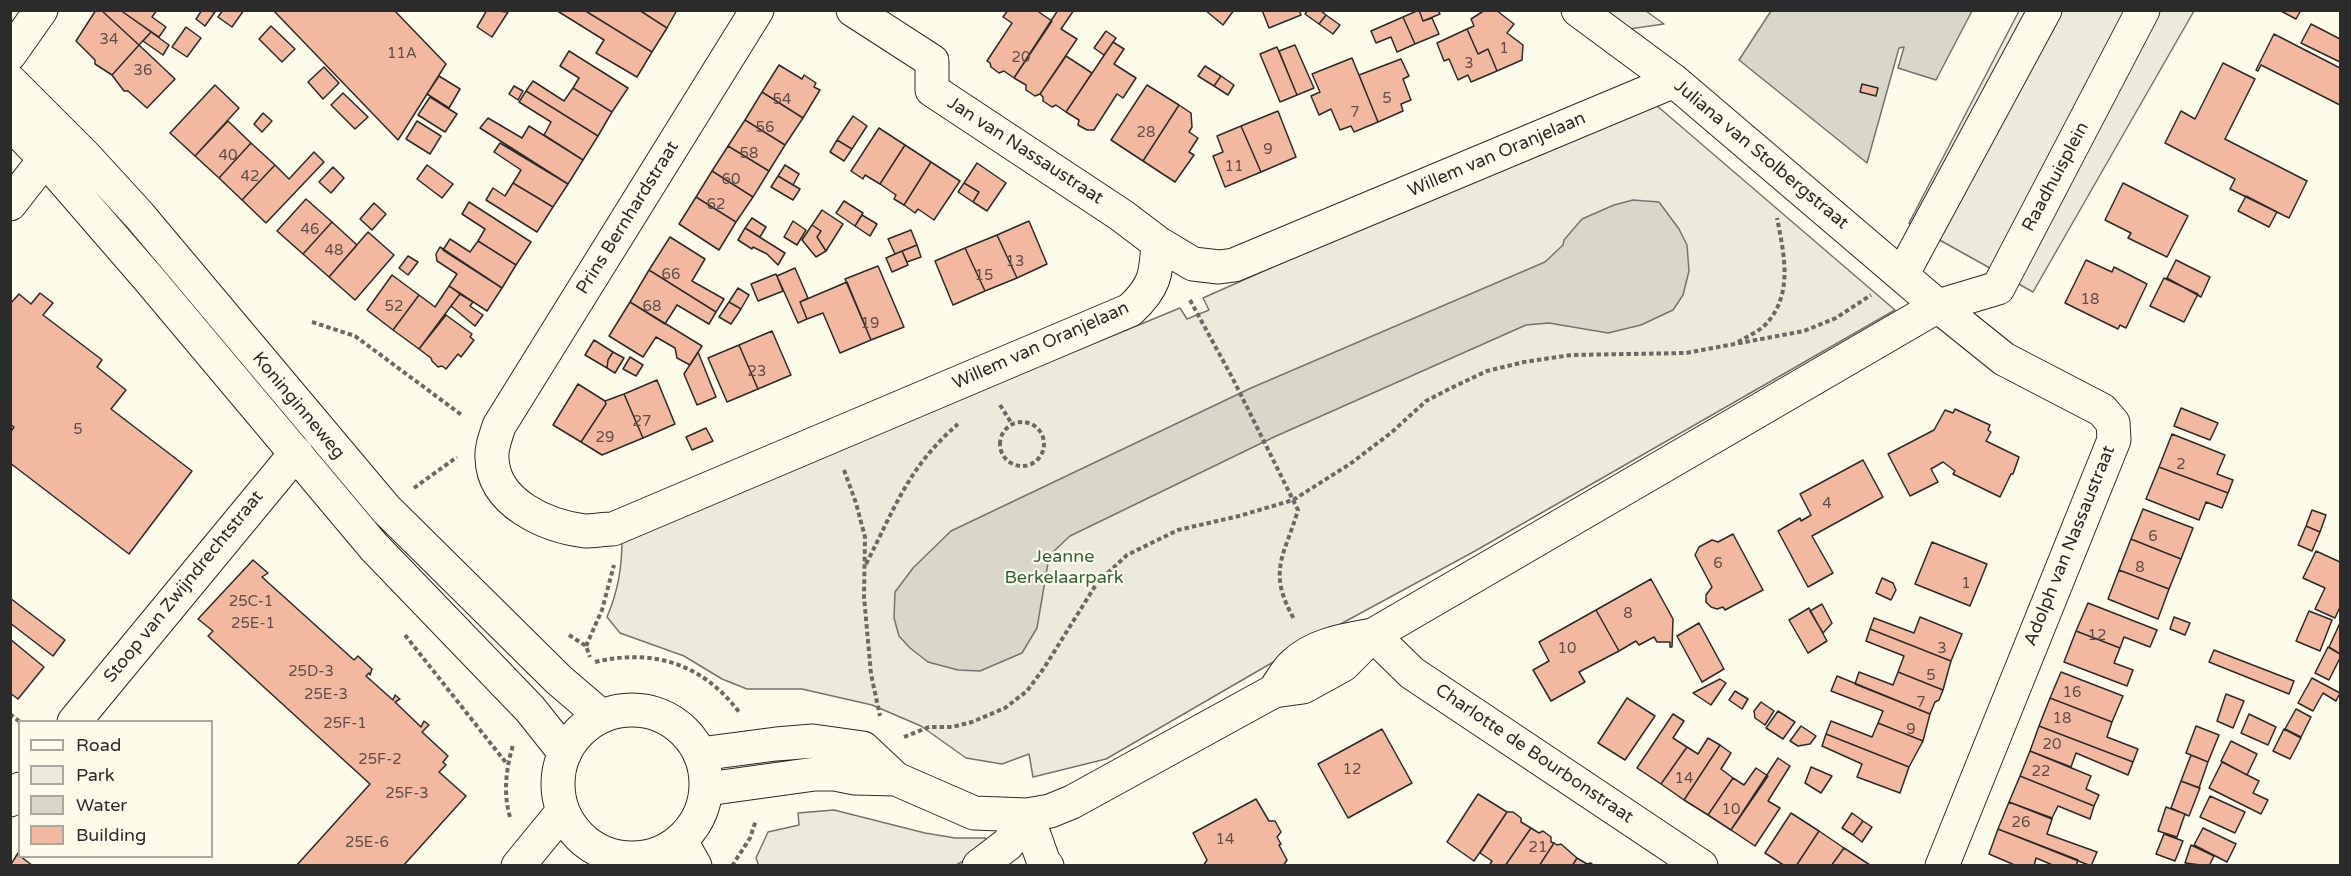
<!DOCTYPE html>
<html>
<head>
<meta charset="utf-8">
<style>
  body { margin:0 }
  #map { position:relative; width:2351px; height:876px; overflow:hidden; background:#fdfbea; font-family:"Varela Round",sans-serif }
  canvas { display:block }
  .frame { position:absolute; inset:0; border:12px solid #2b2b2b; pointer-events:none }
  .legend { position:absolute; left:18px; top:720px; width:195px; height:138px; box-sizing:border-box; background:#fdfbea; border:2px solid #a9a89e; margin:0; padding:8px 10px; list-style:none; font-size:18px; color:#2b2b2b }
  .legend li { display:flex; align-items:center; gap:12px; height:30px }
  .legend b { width:30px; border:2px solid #a9a89e }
</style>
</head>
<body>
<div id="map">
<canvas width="2351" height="876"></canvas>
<div class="frame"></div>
<ul class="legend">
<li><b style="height:8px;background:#fdfbea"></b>Road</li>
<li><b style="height:16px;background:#ecebdb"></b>Park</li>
<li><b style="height:16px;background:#d8d7c9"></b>Water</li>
<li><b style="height:16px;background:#f2b8a0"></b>Building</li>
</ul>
</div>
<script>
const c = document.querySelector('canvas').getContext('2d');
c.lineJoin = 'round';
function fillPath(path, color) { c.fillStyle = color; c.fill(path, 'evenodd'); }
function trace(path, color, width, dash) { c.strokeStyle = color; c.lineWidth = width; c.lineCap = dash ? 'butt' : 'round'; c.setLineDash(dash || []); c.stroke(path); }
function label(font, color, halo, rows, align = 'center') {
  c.font = font + ' "Varela Round",sans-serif'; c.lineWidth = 4.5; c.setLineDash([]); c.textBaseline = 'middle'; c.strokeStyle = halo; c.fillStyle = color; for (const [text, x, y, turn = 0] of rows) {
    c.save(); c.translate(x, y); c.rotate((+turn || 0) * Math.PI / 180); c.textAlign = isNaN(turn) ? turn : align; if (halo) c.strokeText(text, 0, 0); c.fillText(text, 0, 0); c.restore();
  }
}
const green = new Path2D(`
  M1649,99L1895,310L1475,551L1313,639L1106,759L1033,777L1029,754L1002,764L966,758L921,726L872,705L802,689H747L722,679L684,656L620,633L607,617C618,591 622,568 622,539L652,525L1180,308L1187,319L1209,310L1203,298Z
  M834,810L925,833L955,838H985L989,843L988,848L956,865L759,866L756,858L768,832L799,825L798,813Z`);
fillPath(green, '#ecebdb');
trace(green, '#74746e', 1.5);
const parking = new Path2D(`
  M1604,11H1646L1664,24L1629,29Z
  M2019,11H2194L2033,292L1909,223Z`);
fillPath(parking, '#eceadb');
trace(parking, '#74746e', 1.5);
const water = new Path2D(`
  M1771,11H1972L1936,80L1898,68L1904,47L1899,48L1867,163L1739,60Z
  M1633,200L1659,202L1679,229L1687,245L1689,271L1683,295L1673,310L1641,325L1608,333L1549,323L1526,325L1274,437L1070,536L1054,551L1048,563L1037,628L1022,653L980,671L958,670L928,662L910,648L899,636L894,618L895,592L913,568L951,531L1251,388L1545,262L1563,245L1564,240L1582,219L1614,205Z`);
fillPath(water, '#d8d7c9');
trace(water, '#74746e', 1.5);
const building = new Path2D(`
  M96,10H101L139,45L112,75L95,64V60L76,41Z
  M101,10H120L151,32L139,45Z
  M120,10H157L152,17L166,27L159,37Z
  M202,10L215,12L205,26L196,19Z
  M223,10H244L232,27L218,17Z
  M273,10H394L446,64L398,140Z
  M487,10L508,12L492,37L477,27Z
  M560,10H584L652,52L637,77L596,53L604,40L559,12Z
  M584,10H639L667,28L652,52Z
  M639,10H677L667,28Z
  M1008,10H1036L1052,21L1014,78L1004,71L999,73L991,67L990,63L987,61L1012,23L1003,17Z
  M1058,10H1074L1061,29L1077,39L1040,94L1035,96L1026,90V85L1014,78Z
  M1205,10H1234L1223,25Z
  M1262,10H1299L1301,15L1269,28Z
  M1308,10H1320L1326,15L1319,24L1305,14Z
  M1419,10L1423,21L1432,18L1439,34L1415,44L1403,17Z
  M1419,10H1438L1440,14L1423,21Z
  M1485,10H1496L1514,24L1507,33L1523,45L1522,60L1497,71L1488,49L1478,54L1467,29L1474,26L1471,19Z
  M2279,10H2301L2296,19Z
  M1326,15L1340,25L1333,34L1319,24Z
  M1403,17L1415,44L1397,52L1391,37L1376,43L1371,31Z
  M2311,24L2340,39V62L2301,43Z
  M271,26L295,49L282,62L259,39Z
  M186,27L201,38L187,57L172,47Z
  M1467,29L1478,54L1488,49L1497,71L1471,82L1468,75L1458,80L1449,59L1444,61L1437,43Z
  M1106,31L1116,38L1104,55L1094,48Z
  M151,32L169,45L163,55L143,41Z
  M2274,34L2340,68V105L2261,65L2258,71L2256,70Z
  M1113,42L1124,49L1114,64L1136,78L1123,98L1117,94L1094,130H1087L1078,125L1079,120L1066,112Z
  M139,45L175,79L147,108L128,91H124L112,75Z
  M1295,45L1314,88L1297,95L1279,51Z
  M1277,47L1297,95L1280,102L1260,54Z
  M569,51L628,88L612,112L573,88L579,78L560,66Z
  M1066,56L1092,73L1066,112L1056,105L1052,107L1043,101V97L1040,94Z
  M1352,58L1378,122L1354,132L1351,126L1340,130L1331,109L1319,115L1311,96L1320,92L1312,74Z
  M1401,59L1409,76L1403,79L1411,100L1401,104L1403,111L1378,122L1359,75Z
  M2223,63L2255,79L2225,139L2307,181L2289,218L2230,189L2235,179L2165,143L2181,111L2195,119Z
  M779,65L802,79L804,75L816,83L814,87L820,90L803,118L762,92Z
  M1205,66L1221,76L1214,86L1198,76Z
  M324,67L339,83L323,99L308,82Z
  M439,76L460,89L449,108L427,94Z
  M1221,76L1234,85L1228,95L1214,86Z
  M533,81L564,101L573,88L612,112L598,136L526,91Z
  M1862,84L1878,88L1876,96L1860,92Z
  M215,85L239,108L195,156L170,133Z
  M1147,85L1179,105L1143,161L1111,140Z
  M514,86L523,91L518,100L509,94Z
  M526,91L598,136L583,160L544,135L551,122L519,102Z
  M762,92L803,118L785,145L745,120Z
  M343,93L368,117L355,129L331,105Z
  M430,97L457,114L445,132L418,115Z
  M1179,105L1191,113L1192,127L1189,132L1198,138L1189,152L1194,155L1175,182L1143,161Z
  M1278,111L1296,157L1261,172L1241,126Z
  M263,113L272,121L262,132L254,124Z
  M853,116L867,126L852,149L837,140Z
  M488,118L522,138L529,126L583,160L568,184L480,128Z
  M745,120L785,145L769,171L728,146Z
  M228,121L251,143L219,178L195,156Z
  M417,121L441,136L430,154L406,139Z
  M1241,126L1261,172L1225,187L1213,156L1223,152L1217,136Z
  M879,128L905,145L880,184L865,175L863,179L851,171Z
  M837,140L852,149L844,161L830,152Z
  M251,143L275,165L242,200L219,178Z
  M500,143L568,184L553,207L513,183L521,170L494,152Z
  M905,145L931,162L904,205L894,199L896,195L880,184Z
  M728,146L769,171L753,197L712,171Z
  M314,152L324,162L266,223L242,200L275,165L289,179Z
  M931,162L960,181L934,220L918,209L915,213L904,205Z
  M977,163L1006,183L987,211L973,202L979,192L964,183Z
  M427,165L453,184L442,198L417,179Z
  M785,165L799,174L793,185L778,176Z
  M333,167L344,178L331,193L319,182Z
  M712,171L753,197L736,222L696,197Z
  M778,176L800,189L793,200L771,187Z
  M513,183L553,207L537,232L486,200L493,188L505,196Z
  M964,183L979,192L973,202L958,192Z
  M2123,183L2188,216L2167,257L2128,238L2131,233L2105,220Z
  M2246,196L2277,212L2269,227L2238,211Z
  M696,197L736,222L719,250L679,224Z
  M306,199L332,222L303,254L277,231Z
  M844,201L863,213L855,226L836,213Z
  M469,202L531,242L516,265L478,241L485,229L462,214Z
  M374,203L386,214L372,230L360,219Z
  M822,210L843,224L826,251L817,237L821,231L812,225Z
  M862,215L877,224L870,236L855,226Z
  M752,218L766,227L760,237L745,228Z
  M793,221L806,230L797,245L784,237Z
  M1029,221L1047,264L1017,278L997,235Z
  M332,222L357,245L329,277L303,254Z
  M812,225L821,231L817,237L826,251L816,257L802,240Z
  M745,228L785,253L778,265L767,254L753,247L752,249L738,240Z
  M911,230L917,245L895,254L888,239Z
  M368,232L394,255L355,300L329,277Z
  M997,235L1017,278L985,291L965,248Z
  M670,237L705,259L692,281L724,299L716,312L649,270Z
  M450,239L470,252L478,241L516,265L502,288L443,250Z
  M917,245L921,257L907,262L902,251Z
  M440,247L502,288L487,311L449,286L457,274L437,261L436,254Z
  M965,248L985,291L953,305L935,261Z
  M902,251L908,265L892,272L886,258Z
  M408,256L418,262L408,275L399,268Z
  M2086,260L2112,272L2114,267L2147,284L2126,328L2120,325L2118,329L2065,303Z
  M2176,260L2210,277L2201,297L2167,278Z
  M878,266L904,327L871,340L845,279Z
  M795,268L808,298L800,302L807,319L798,323L777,276Z
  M649,270L716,312L709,324L677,305L665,324L630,302Z
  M776,274L783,291L758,301L751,284Z
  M392,275L419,295L393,330L367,310Z
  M2164,278L2198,294L2184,322L2150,306Z
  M847,282L871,340L840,353L823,313L807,319L800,302Z
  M449,286L460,294L419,349L393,330L419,295L435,307Z
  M738,288L749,295L741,309L729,302Z
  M40,293L53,303L43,315L101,359L102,360L97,367L126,390L111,409L192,471L129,554L10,463V433L14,427L10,424V304L19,294L31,304Z
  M460,294L473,302L470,306L483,315L475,326L451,306Z
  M630,302L702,346L690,365L677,358L675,348L656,337L643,357L609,336Z
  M729,302L741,309L731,324L719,317Z
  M446,315L472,334L470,337L474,340L461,357L458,354L446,369L442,366L438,367L432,361L431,358L419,349Z
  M772,331L791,375L758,389L739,345Z
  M594,340L613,352L608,360L607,368L585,355Z
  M739,345L758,389L727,402L708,358Z
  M613,352L624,358L615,373L607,368L608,360Z
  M698,352L716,397L697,405L684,374Z
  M630,357L643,365L636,376L623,369Z
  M657,380L675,424L643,438L624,394Z
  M578,384L605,401L606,404L581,442L553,425Z
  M624,394L643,438L602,455L581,442L606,404L605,401Z
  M2181,408L2218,423L2210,440L2174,426Z
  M1955,409L1990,425L1988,430L1991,432L1986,441L2019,457L2013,474H2011L2000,497L1953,474L1955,471L1943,462L1931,469L1938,482L1910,496L1888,454L1934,430L1945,410L1953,413Z
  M706,428L713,441L692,450L686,437Z
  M2172,434L2225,455L2217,474L2233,480L2228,493L2159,467Z
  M1863,460L1883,497L1812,536L1833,573L1808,587L1778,531L1800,518L1801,521L1811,515L1800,494Z
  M2159,467L2228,493L2222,508L2206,502L2199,520L2146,499Z
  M2143,509L2193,528L2181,559L2131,539Z
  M2312,510L2326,515L2320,532L2306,526Z
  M2306,526L2320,532L2312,551L2298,545Z
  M1733,534L1763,590L1725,610L1723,607L1717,609L1711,607L1706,602V595L1712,587L1695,555L1699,547L1712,540L1718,542Z
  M2131,539L2181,559L2169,589L2119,570Z
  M1932,542L1987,564L1970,606L1915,584Z
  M2316,551L2340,562V607L2335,618L2315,609L2325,588L2303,578Z
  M253,560L268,573L262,577L354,660L358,656L372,669L370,675L369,673L366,676L393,700L395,695L400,699L395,702L421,727L424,721L429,725L422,732L448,756L443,762L446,765L439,772L466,796L403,866H296L370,784L208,636L213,631L198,619Z
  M2119,570L2169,589L2158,619L2108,599Z
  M1882,578L1893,583L1896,590L1891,600L1876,593Z
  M1651,579L1673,619L1672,647H1670V642H1657L1654,637L1639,645L1636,641L1619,651L1596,610Z
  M10,598L65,640L53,656L10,623Z
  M2088,603L2157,630L2150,647L2124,637L2120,648L2076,631Z
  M1822,604L1832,623L1823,633L1810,611Z
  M1809,608L1827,641L1808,653L1789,620Z
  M1596,610L1619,651L1579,672L1585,682L1551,701L1533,670L1549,661L1539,642Z
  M2309,611L2332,620L2320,651L2296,641Z
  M1920,617L1962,634L1951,661L1870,629L1874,618L1914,633Z
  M2174,617L2190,623L2185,635L2170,629Z
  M1699,623L1724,669L1702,682L1677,636Z
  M2340,623V654L2329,647Z
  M1870,629L1951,661L1943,690L1898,672L1904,656L1866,641Z
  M2076,631L2120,648L2114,663L2133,670L2127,686L2064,662Z
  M10,639L44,667L18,699L10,693Z
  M2328,647L2340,654V658L2329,680L2315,673Z
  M2214,650L2294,681L2289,694L2209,662Z
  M1859,672L1893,685L1898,672L1943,690L1939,700L1935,702L1930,714L1855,684Z
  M2061,672L2123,696L2112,722L2050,698Z
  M1837,676L1930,714L1923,741L1878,723L1883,711L1831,691Z
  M2312,678L2340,693L2336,701L2323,693L2313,711L2298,703Z
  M1720,679L1726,683L1711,705L1693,693Z
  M1735,691L1748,699L1742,709L1729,700Z
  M2226,694L2244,701L2233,728L2217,721Z
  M1627,698L1655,716L1625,760L1598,743Z
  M2050,698L2112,722L2107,737L2138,749L2133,762L2039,726Z
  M1761,702L1774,711L1765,725L1755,718L1754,711Z
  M2296,709L2311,717L2301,737L2285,729Z
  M1778,711L1795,722L1783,739L1766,728Z
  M1673,714L1684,721L1673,738L1687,747L1661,784L1637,768Z
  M2249,714L2276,727L2268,745L2241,733Z
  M1831,721L1872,737L1878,723L1923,741L1909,767L1826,734Z
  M1801,726L1816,736L1810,744L1798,746L1790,741Z
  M2039,726L2133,762L2128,775L2076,753L2071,767L2030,751Z
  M2196,726L2219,735L2208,762L2186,753Z
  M1382,729L1412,783L1348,818L1318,764Z
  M2284,729L2301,738L2290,759L2273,751Z
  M1826,734L1909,767L1900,793L1857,777L1862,764L1822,746Z
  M1708,738L1720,745L1684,800L1661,784L1687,747L1698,754Z
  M2231,741L2257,754L2247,775L2221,761Z
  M1720,745L1731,753L1721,769L1733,778L1708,815L1684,800Z
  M2030,751L2091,776L2086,789L2099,795L2094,806L2020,776Z
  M2191,755L2208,762L2199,788L2181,781Z
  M1778,758L1790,766L1768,801L1780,808L1755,846L1731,830Z
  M2222,762L2259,781L2253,793L2268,800L2261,814L2209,788Z
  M1811,767L1832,776L1821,793L1805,783Z
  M1756,768L1768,776L1731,830L1708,815L1733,778L1744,785Z
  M2020,776L2094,806L2090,819L2058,806L2052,818L2009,802Z
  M2181,781L2200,788L2189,816L2171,808Z
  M1478,794L1507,812L1474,861L1447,842Z
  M2210,796L2245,812L2235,833L2200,817Z
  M1256,799L1269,821H1275L1281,832L1277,837L1281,844L1279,845L1287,860L1283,866H1203L1207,860L1193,833Z
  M2009,802L2052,819L2047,834L2097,852L2091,866L1998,829Z
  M2166,807L2185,814L2177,837L2158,831Z
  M1507,812H1513L1521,818V822L1531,828L1505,866H1489L1492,861L1480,853Z
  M1791,813L1819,831L1796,866H1785L1765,853Z
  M1852,813L1863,821L1853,835L1842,828Z
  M1863,821L1872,827L1862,842L1853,835Z
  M1531,828L1539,833L1543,831L1551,837V842L1554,843L1539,866H1505Z
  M2203,828L2236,844L2227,862L2194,845Z
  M1998,829L2078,860L2076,866H2055L2036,858L2034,866H2017L1989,854Z
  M1819,831L1844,848L1831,866H1796Z
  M2164,834L2183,841L2175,861L2156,854Z
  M1554,843L1557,845L1561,844L1577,858L1572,866H1539Z
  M2191,845L2214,856L2209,866L2185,863Z
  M1844,848L1870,865V866H1831Z
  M18,853L20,856L33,866H10Z
  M1577,858L1587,864L1591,863L1594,866H1572Z`);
fillPath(building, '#f2b8a0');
trace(building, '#2b2b2b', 1.5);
const street = new Path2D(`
  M757,10L499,426C496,436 491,448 492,458C493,503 546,526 585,531C594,531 604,529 613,529L1130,310C1155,287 1156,275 1158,243
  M853,10L932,61V90L1121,215L1158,243L1193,264L1219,267L1234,265L1674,81
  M1578,10L1674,81L1938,306L2004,359L2102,410L2113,423L2114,440L1942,866
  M10,54L41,10
  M10,204L45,159
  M1902,275L2045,10
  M1373,635L1412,673L1701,866
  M1274,691C1280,683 1286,671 1294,664C1315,644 1346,640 1373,635
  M74,722L296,453
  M700,754L776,744L813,741L863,748L896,779L974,813L1027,815L1050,811L1072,802L1274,691L1303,687L1343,665L1373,635L1938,306L1998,288L2143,10
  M707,789L815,774H835L855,778L896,779
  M10,800L20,789
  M1027,815L1044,863L1047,866
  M979,866L1008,844L1027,815`);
const secondary = new Path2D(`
  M10,81L85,156L139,215L386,509L559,680L601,716
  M10,123L45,159L149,279L374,547L530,709L565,753
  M558 784a74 74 0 1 1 148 0a74 74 0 1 1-148 0Z
  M681,841L695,866
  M518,866L563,811`);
trace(street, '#2b2b2b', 35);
trace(secondary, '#2b2b2b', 35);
trace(new Path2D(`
  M1190,300L1233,379L1298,510C1284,557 1267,571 1294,619
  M312,322L355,336L463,416
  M1738,342C1746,337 1758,332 1765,325C1794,295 1784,254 1777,218
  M1000,405L1012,424
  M1000 444a22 22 0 1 1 44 0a22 22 0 1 1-44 0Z
  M844,470L856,503L865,537L864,597L871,674L880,716
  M414,488L457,457
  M866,564C895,508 908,467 958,424
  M405,635L507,764
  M569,635L586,646L590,657
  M586,646L602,610L614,565
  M595,662C653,648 703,664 739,712
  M10,714L20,722
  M904,737L929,727H952L972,722L1005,708L1027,691L1044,668L1097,583L1127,555L1178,530L1239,516L1293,500L1350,464L1392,432L1426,401L1451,388L1487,371L1524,362L1571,355L1686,353L1804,331L1836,318L1871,295
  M510,817C503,793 506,769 513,745
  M732,866L750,838L756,820`), '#6a6964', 4, [4.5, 3]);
trace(street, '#fdfbea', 33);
trace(secondary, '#fdfbea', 33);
label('15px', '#5d4e48', null, [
  ["34",109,40],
  ["1",1504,49],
  ["11A",402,54],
  ["20",1021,58],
  ["3",1469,64],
  ["36",143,71],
  ["5",1387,99],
  ["54",782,100],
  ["7",1355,113],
  ["56",765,128],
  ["28",1146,133],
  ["9",1268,150],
  ["58",749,154],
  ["40",228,156],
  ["11",1234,167],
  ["42",250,177],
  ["60",731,180],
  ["62",716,205],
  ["46",310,230],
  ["48",334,251],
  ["13",1015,262],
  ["66",671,275],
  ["15",984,276],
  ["18",2090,300],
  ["52",394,307],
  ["68",652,307],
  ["19",870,324],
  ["23",757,372],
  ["27",642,422],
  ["5",78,430],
  ["29",605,438],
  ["2",2181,465],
  ["4",1827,504],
  ["6",2153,537],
  ["6",1718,564],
  ["8",2140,568],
  ["1",1966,584],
  ["25C-1",251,602],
  ["8",1628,614],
  ["25E-1",253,624],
  ["12",2097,636],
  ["10",1567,649],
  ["3",1942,649],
  ["25D-3",311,672],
  ["5",1931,676],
  ["16",2072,693],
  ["25E-3",326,695],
  ["7",1921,703],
  ["18",2062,719],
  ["25F-1",345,724],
  ["9",1911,730],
  ["20",2052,745],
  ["25F-2",380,760],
  ["12",1352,770],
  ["22",2041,772],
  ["14",1684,779],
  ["25F-3",407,794],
  ["10",1731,810],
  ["26",2021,823],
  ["14",1225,840],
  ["25E-6",367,843],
  ["21",1538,848]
]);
label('18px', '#2b2b2b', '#fdfbea', [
  ["Jan van Nassaustraat",1025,151,33],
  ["Willem van Oranjelaan",1497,155,-23],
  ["Juliana van Stolbergstraat",1761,155,40],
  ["Raadhuisplein",2056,177,-62],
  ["Prins Bernhardstraat",628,218,-58],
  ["Willem van Oranjelaan",1041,346,-24],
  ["Koninginneweg",298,406,50],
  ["Adolph van Nassaustraat",2070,546,-68],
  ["Stoop van Zwijndrechtstraat",184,587,-51],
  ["Charlotte de Bourbonstraat",1534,754,34]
]);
label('18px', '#34623c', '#fdfbea', [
  ["Jeanne",1064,557],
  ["Berkelaarpark",1064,578]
]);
</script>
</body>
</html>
